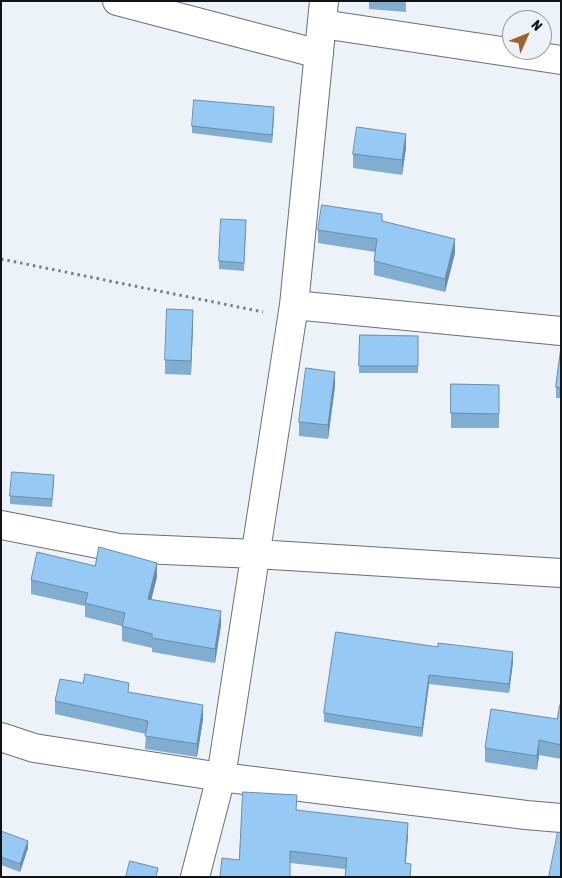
<!DOCTYPE html>
<html>
<head>
<meta charset="utf-8">
<style>
  body { margin:0 }
  #map { position:relative; width:562px; height:878px; overflow:hidden; background:#ecf2f8; font-family:"Asap Condensed",sans-serif }
  canvas { display:block }
  .frame { position:absolute; inset:0; border:2px solid #111315; pointer-events:none }
  .north { position:absolute; left:502px; top:10px; width:50px; height:50px; box-sizing:border-box; background:#ecf2f8; border:1px solid #94999d; border-radius:50%; rotate:46deg; font-size:14px; font-weight:700; line-height:20px; text-align:center; color:#111315 }
  .north::after { content:''; display:block; margin:auto; width:18px; height:22px; background:#a1612a; clip-path:polygon(50% 0,100% 100%,50% 72%,0 100%) }
</style>
</head>
<body>
<div id="map">
<canvas width="562" height="878"></canvas>
<div class="frame"></div>
<div class="north">N</div>
</div>
<script>
const c = document.querySelector('canvas').getContext('2d');
c.lineJoin = 'round';
function trace(path, color, width, dash) { c.strokeStyle = color; c.lineWidth = width; c.lineCap = dash ? 'butt' : 'round'; c.setLineDash(dash || []); c.stroke(path); }
function fillPath(path, color) { c.fillStyle = color; c.fill(path, 'evenodd'); }
const minor = new Path2D(`
  M117,1L319,54
  M322,24L561,60
  M294,305L561,331
  M1,525L119,548L256,554L561,573
  M1,737L34,748L221,777L526,815L561,818
  M195,877L221,777L294,305L324,1`);
trace(minor, '#6a6f74', 30);
trace(new Path2D(`
  M1,259L263,312`), '#7c8084', 3, [2.5, 4]);
trace(minor, '#fff', 28);
fillPath(new Path2D(`
  M369,1H406V12L369,9Z
  M274,115L272,143L192,133V126Z
  M406,148L402,175L353,168V154Z
  M382,221L455,253L445,292L374,275V261L375,252L318,243V230Z
  M246,228L244,271L219,269V261Z
  M193,324L191,375L165,374V360Z
  M360,335L418,336V373H359Z
  M561,347V398H556V387Z
  M451,384L499,385V428H451Z
  M335,386L328,439L299,436V422Z
  M54,483L52,507L10,504V496Z
  M95,566L157,577L151,599L221,625L215,663L152,652V648L122,641V626L85,617V606L31,594V580Z
  M336,632L513,662L509,693L429,684L422,737L324,722V713Z
  M129,692L203,719L197,757L145,749L146,734L55,714V701Z
  M561,705V759L539,755L537,770L485,762V748L557,719Z
  M297,810L408,835L405,863L345,869L290,863L239,860Z
  M1,831L28,848L20,872L1,865Z`), '#81add1');
fillPath(new Path2D(`
  M274,107V115L272,143V135Z
  M406,134V148L402,175V160Z
  M455,239V253L445,292V279Z
  M193,310V324L191,375V361Z
  M335,372V386L328,439V425Z
  M157,563V577L148,613V599Z
  M221,611V625L215,663V649Z
  M513,652V662L509,693V684Z
  M429,675V684L422,737V728Z
  M203,705V719L197,757V744Z
  M539,740V755L537,770V756Z
  M408,823V835L405,874V863Z
  M28,841V848L20,872V864Z`), '#698daa');
const building = new Path2D(`
  M194,100L274,107L272,135L192,126Z
  M357,127L406,134L402,160L353,154Z
  M322,205L382,214V221L455,239L445,279L374,261L377,239L318,230Z
  M221,219L246,220L244,263L219,261Z
  M167,309L193,310L191,361L165,360Z
  M360,335L418,336V366H359Z
  M561,347V388L556,387Z
  M306,368L335,372L328,425L299,422Z
  M451,384L499,385V414L451,413Z
  M12,472L54,475L52,499L10,496Z
  M99,547L157,563L148,599L221,611L215,649L152,638V634L122,626L125,613L85,603L88,593L31,580L37,552L95,566Z
  M336,632L438,647V643L513,652L509,684L429,675L422,728L324,713Z
  M85,674L129,683L128,692L203,705L197,744L145,736L148,721L55,701L60,679L83,683Z
  M560,705H561V745L539,740L537,756L485,748L491,709L557,719Z
  M243,792L297,795L296,810L408,823L405,863L411,864L410,877H345L347,858L290,851V877H220L222,858L239,860Z
  M1,831L28,841L20,864L1,857Z
  M558,832L561,833V877H549Z
  M130,861L158,868L156,877H126Z`);
fillPath(building, '#96c9f3');
trace(building, '#698daa', 1);
</script>
</body>
</html>
